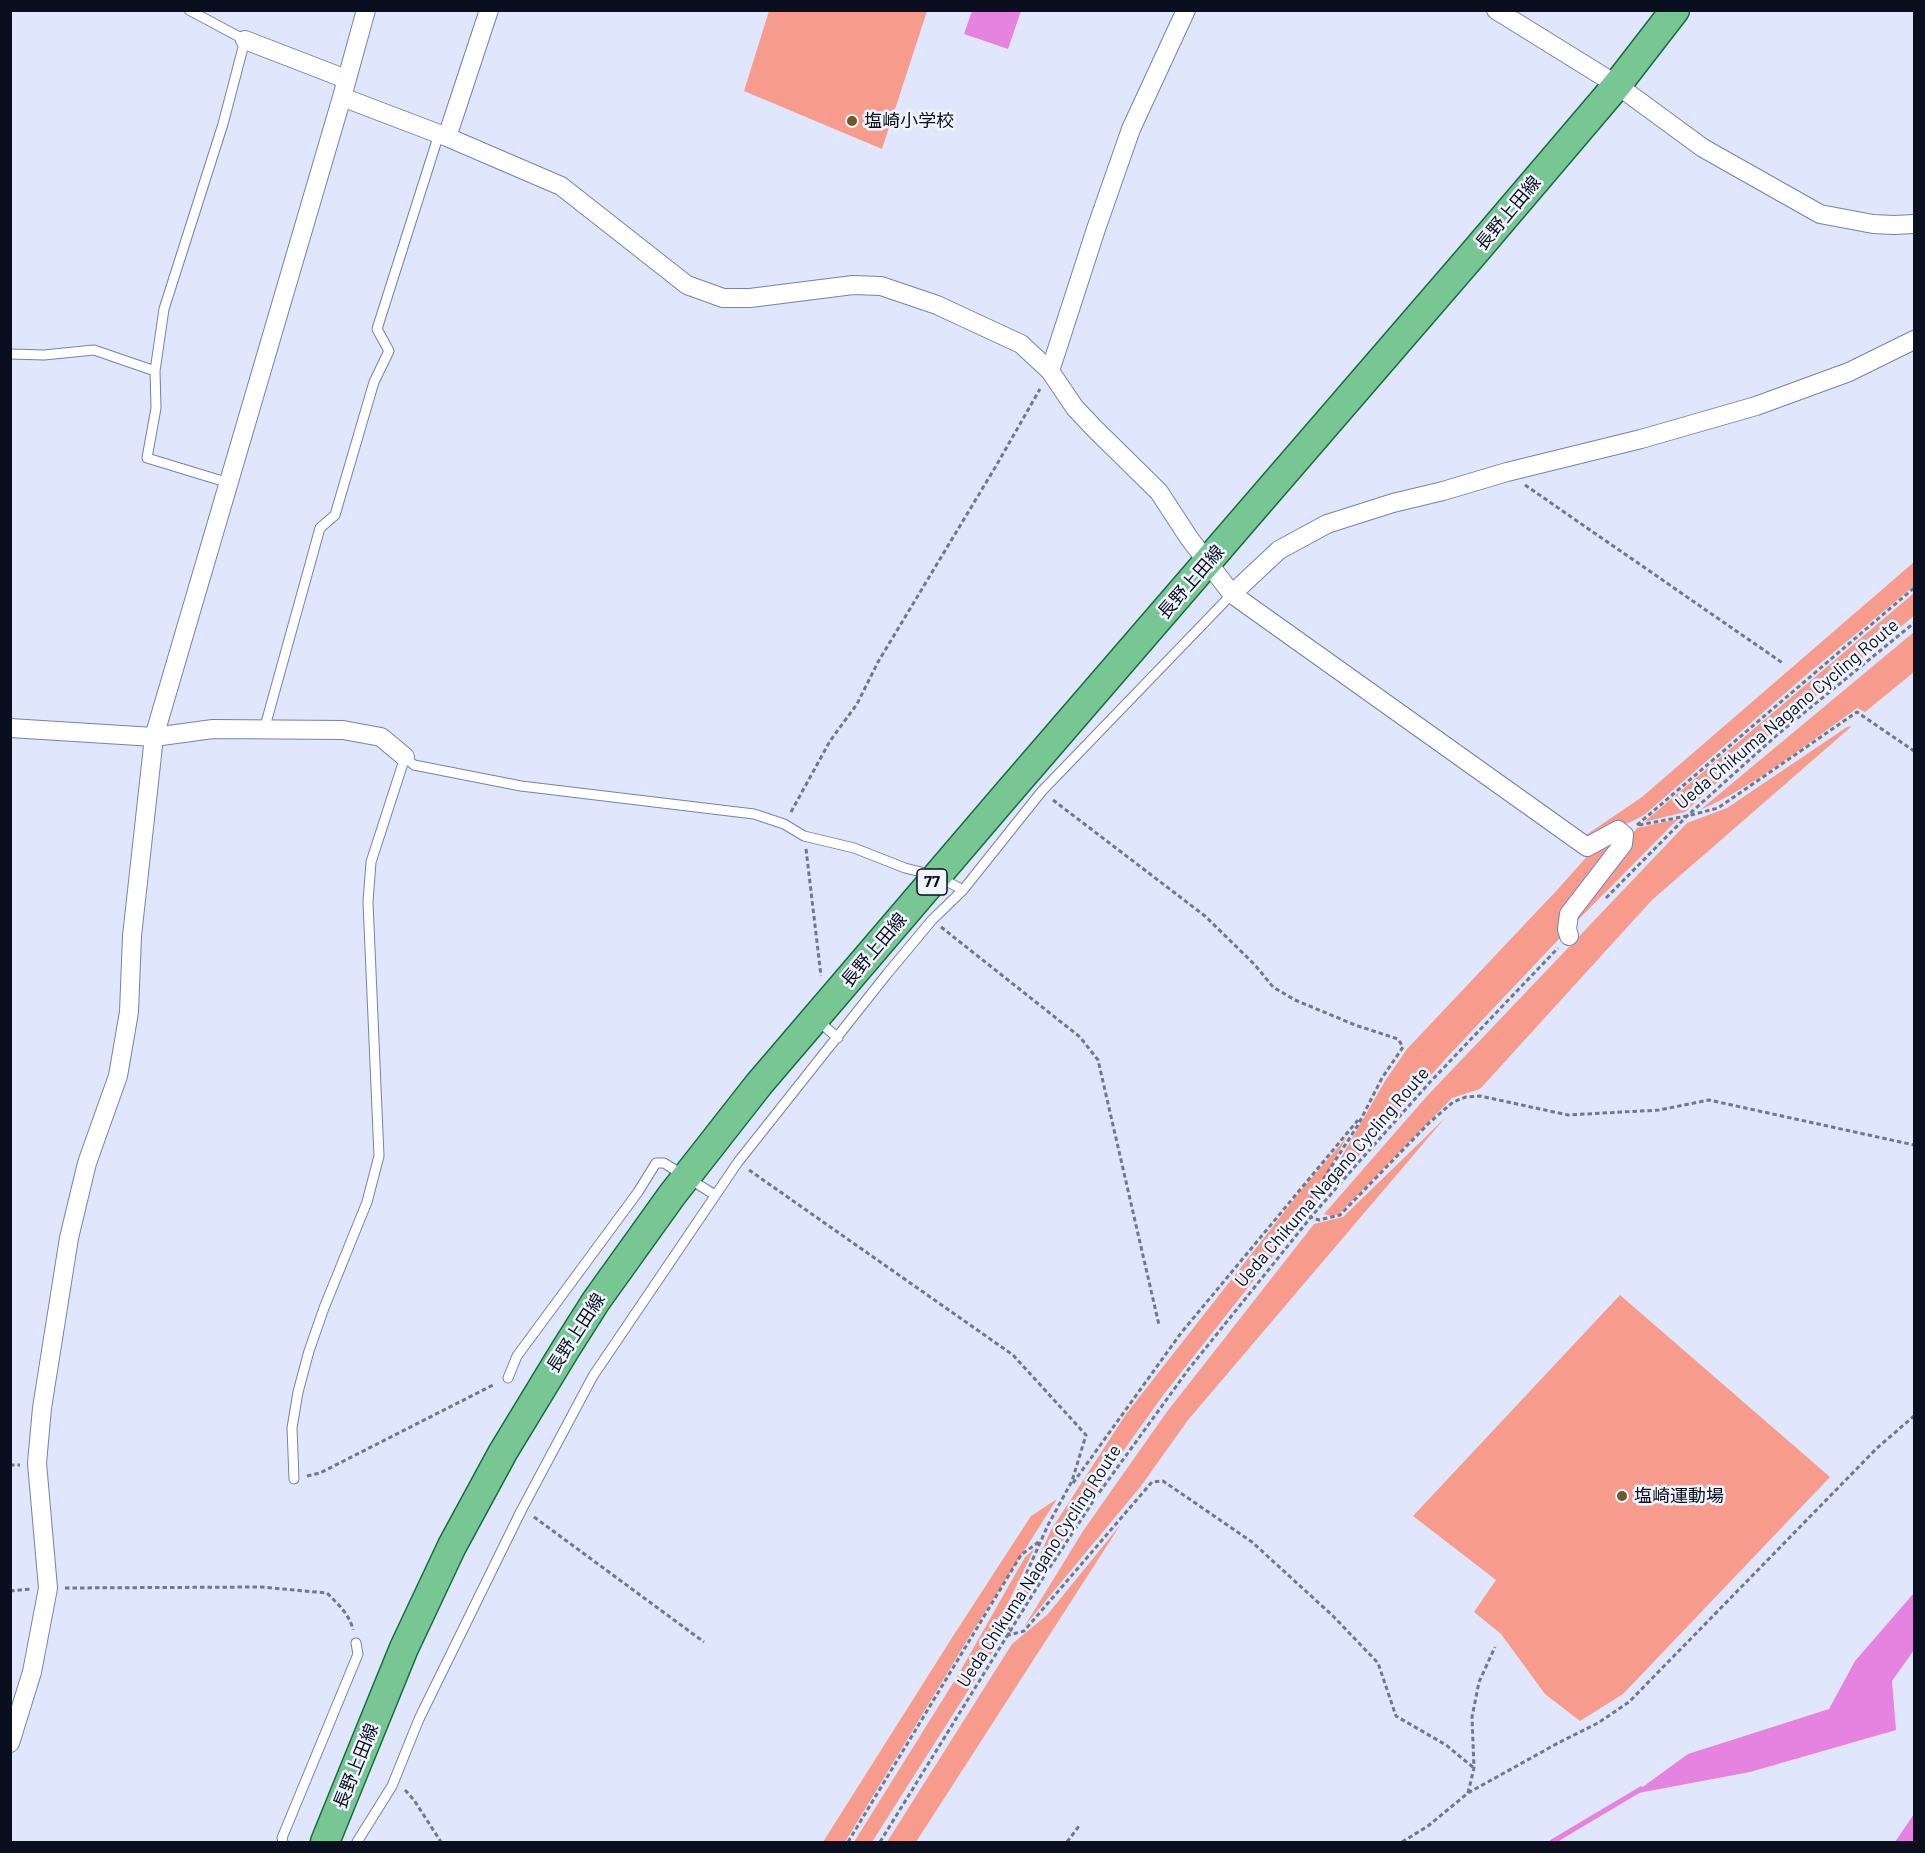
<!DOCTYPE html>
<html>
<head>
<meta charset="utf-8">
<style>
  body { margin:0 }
  #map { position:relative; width:1925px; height:1853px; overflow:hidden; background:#e0e7fc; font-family:Barlow,sans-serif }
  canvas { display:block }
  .frame { position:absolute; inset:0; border:12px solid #0a0f20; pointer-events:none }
</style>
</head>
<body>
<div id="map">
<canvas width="1925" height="1853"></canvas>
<div class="frame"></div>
</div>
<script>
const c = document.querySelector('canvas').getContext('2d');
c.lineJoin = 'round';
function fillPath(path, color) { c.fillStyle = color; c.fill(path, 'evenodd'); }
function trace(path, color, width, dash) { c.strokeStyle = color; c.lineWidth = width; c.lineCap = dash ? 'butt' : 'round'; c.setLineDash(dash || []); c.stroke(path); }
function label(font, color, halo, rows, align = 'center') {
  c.font = font + ' Barlow,"Noto Sans JP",sans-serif'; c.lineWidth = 5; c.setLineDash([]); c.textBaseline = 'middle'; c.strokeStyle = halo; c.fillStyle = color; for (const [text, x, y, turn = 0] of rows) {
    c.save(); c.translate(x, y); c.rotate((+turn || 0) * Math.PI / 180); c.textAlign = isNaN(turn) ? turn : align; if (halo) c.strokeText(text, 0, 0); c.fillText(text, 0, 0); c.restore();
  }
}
fillPath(new Path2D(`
  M769,11H927L882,149L744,91Z
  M1914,562V586L1812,670L1644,815C1633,822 1599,836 1586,835L1642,797Z
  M1914,593V616L1786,720L1685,812L1644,822Z
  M1914,632V672L1865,712L1857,708C1808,743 1755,786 1700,810Z
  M1852,726L1652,900L1480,1089L1452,1098L1339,1214L1331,1216L1324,1214L1427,1096L1687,823L1727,808L1847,727Z
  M1678,819L1573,925L1574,914L1637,828Z
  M1620,839L1565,911L1560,938L1450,1054L1312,1208L1385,1081L1407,1049L1557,890L1591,852Z
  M1445,1118L1188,1420L1141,1486L1024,1627L1083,1531L1166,1413L1314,1224L1343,1217Z
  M1346,1138L1306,1214L1164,1394L1099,1485L1010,1622L1051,1530L1126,1414L1303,1188Z
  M1620,1295L1830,1477L1623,1694L1580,1721L1545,1694L1501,1634L1474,1612L1496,1580L1413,1516Z
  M1057,1499L969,1637L845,1842H823L955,1633L1031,1516Z
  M1121,1524L916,1842H887L1012,1644L1047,1615Z
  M1034,1549L1003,1614L1002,1637L872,1842H854L958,1675L1025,1557Z`), '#f79c8d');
fillPath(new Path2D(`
  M972,11H1021L1008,49L964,34Z
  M1914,1593V1650L1892,1681L1896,1730L1750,1772L1633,1794L1688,1754L1829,1709L1855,1661Z
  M1914,1814V1842H1895Z`), '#e682df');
trace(new Path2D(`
  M1552,1842L1641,1789`), '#e682df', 5);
const service = new Path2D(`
  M189,10L245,40L223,124L164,309L155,371L156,408L147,458L229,483
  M10,354L44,355L94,350L155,371
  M264,730L320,528L335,515L374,382L389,351L377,329L439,134
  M817,1020L838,1038
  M508,1378L517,1356L638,1192L656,1163H664L715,1195
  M294,1479L292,1428L298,1392L309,1351L324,1308L367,1202L379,1156L368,902L371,862L405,757L414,765L521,786L754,814L784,824L804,836L854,848L905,868L937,876L963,890
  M283,1842L282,1838L358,1654L356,1643
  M357,1842L392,1786L419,1719L521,1511L593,1376L738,1162L887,974L932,920L963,890L1042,791L1232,594`);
const minor = new Path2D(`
  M1496,10L1617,85L1703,148L1820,214L1873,224L1894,225L1914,224
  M245,40L346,79
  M342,97L447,137L561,186L687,285L723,298H750L853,285L881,286L937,305L1021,344L1050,371L1075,408L1095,429L1159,492L1189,538L1232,594L1587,847L1618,830L1624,835L1623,844L1569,914L1567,929L1569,936
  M447,137L489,10
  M1050,371L1096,229L1131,129L1186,10
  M1232,594L1279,550L1327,524L1393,503L1443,491L1507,472L1641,439L1756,406L1849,372L1914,340
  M10,728L154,737L213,729L343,730L381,737L405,757
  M10,1743L32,1672L48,1588L37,1463L42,1408L69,1238L87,1163L118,1076L129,1012L132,936L154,737L342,97L366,10`);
const primary = new Path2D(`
  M325,1842L404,1648L452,1546L503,1452L565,1350L596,1301L672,1195L759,1084L1007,794L1474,253L1617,85L1675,10`);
trace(service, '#7382b0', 11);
trace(minor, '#7382b0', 20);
trace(primary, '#166d3d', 31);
trace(new Path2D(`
  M1525,485L1784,664
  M1053,800L1205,916L1255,965L1273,987L1295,1000L1355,1025L1398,1039L1403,1047L1382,1078L1358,1125L1308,1203V1211L1311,1217L1319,1220L1340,1215L1429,1123L1453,1102L1466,1097L1480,1096L1568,1115L1659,1110L1709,1100L1914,1145
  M791,812L830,741L857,704L878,662L996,466L1040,389
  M1637,825L1914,588
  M1639,825L1687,816L1718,808L1857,712L1914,751
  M806,849L821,976
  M1606,898L1687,816L1777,735L1914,623
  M941,927L1080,1037L1098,1060L1159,1325
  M749,1170L1013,1355L1086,1435L1072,1481L1048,1525L1007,1617L1009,1635L1024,1631L1152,1482L1163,1481L1252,1542L1333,1616L1378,1663L1396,1716L1446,1745L1474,1768
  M10,1465H20
  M307,1476L320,1473L495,1384
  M1073,1483L1181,1333L1358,1120
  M534,1517L704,1642
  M65,1588L261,1587L327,1593C338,1604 350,1615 353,1630
  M10,1591L31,1589
  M405,1790L414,1800L441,1842
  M1468,1793L1474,1768L1472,1717L1479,1682L1495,1647
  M848,1842L1021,1555L1040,1541
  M880,1842L1041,1581L1096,1497L1188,1370L1311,1217L1358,1163L1431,1081L1558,948
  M1067,1842L1079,1826
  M1402,1842L1428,1826L1468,1793L1558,1743L1598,1723L1629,1702L1877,1448L1914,1416`), '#72788a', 3, [4.5, 3]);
trace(service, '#fff', 9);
trace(minor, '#fff', 18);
trace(primary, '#77c694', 28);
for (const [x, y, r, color] of [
  [852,121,6,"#6c5a28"],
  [1622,1496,6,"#6c5a28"]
]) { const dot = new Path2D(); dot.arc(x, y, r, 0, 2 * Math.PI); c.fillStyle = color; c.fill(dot); trace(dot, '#f1f5ff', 2); }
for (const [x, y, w] of [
  [932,882,30]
]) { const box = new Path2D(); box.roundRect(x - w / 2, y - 13, w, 26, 4.5); c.fillStyle = '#f1f5ff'; c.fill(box); trace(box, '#0a0f20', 1.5); }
label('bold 16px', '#0a0f20', null, [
  ["77",932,882]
]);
label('18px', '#0a0f20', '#f1f5ff', [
  ["塩崎小学校",864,121],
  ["塩崎運動場",1634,1496]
], 'left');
label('18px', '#0a0f20', '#f1f5ff', [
  ["長野上田線",1508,213,-50],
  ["長野上田線",1191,582,-49],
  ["Ueda Chikuma Nagano Cycling Route",1787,714,-40],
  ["長野上田線",874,950,-50],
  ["Ueda Chikuma Nagano Cycling Route",1332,1177,-49],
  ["長野上田線",576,1333,-57],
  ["Ueda Chikuma Nagano Cycling Route",1039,1566,-57],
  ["長野上田線",356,1766,-68]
]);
</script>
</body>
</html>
